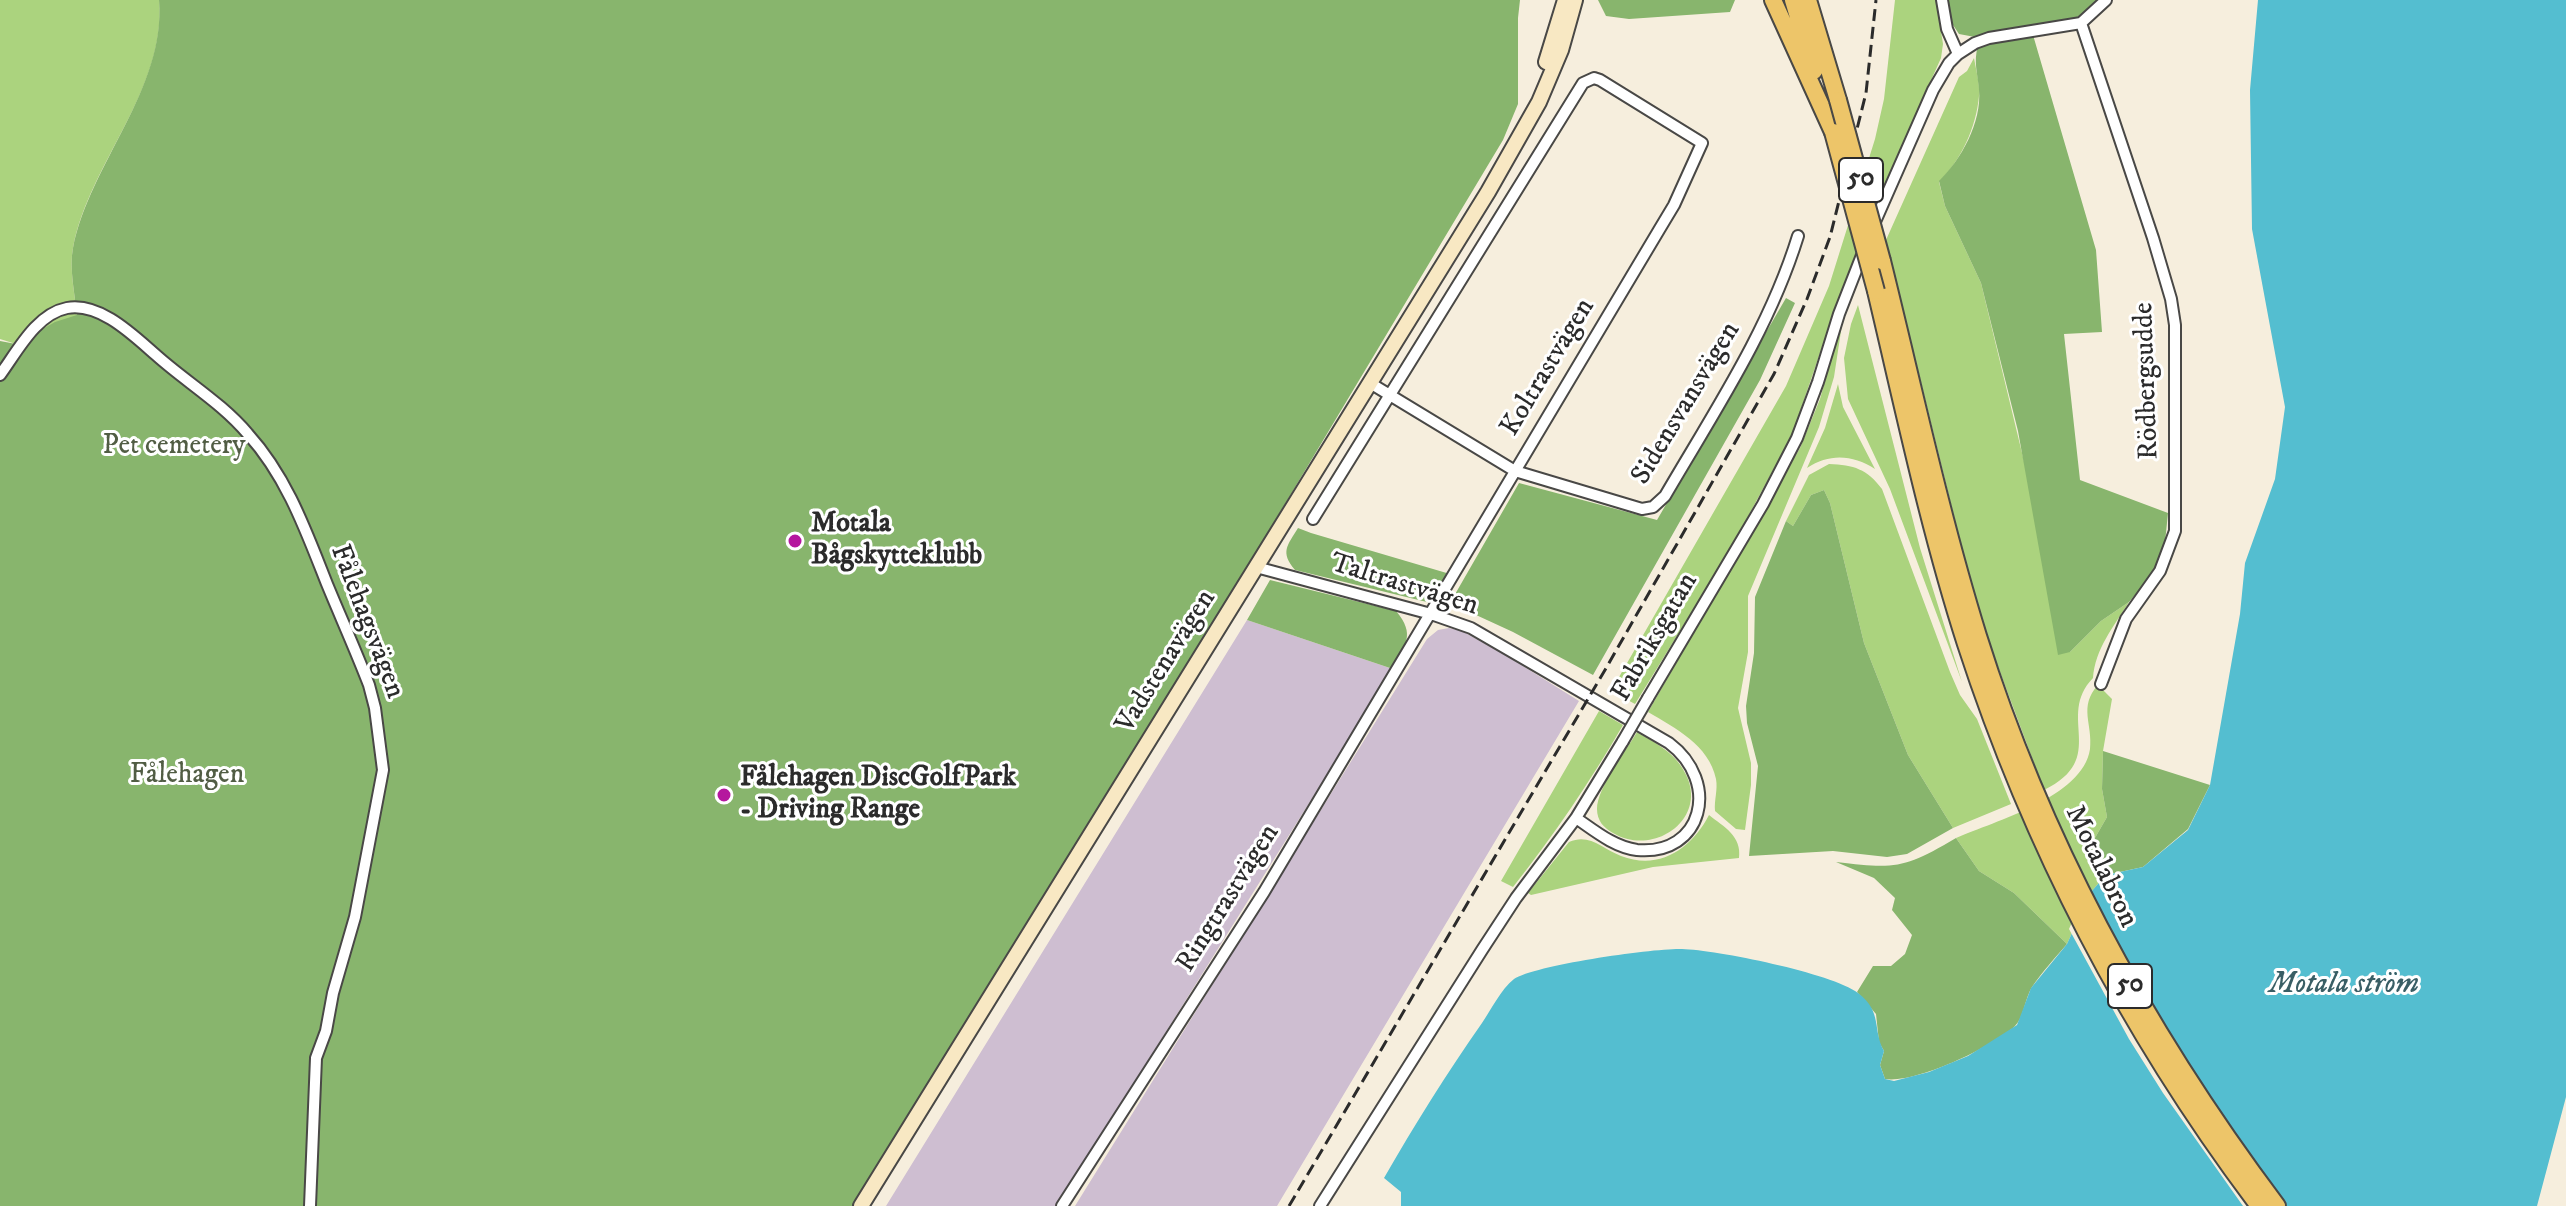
<!DOCTYPE html>
<html>
<head>
<meta charset="utf-8">
<style>
  body { margin:0 }
  canvas { display:block; background:#f6eedd }
</style>
</head>
<body>
<canvas width="2566" height="1206"></canvas>
<script>
const c = document.querySelector('canvas').getContext('2d');
c.lineJoin = 'round';
function fillPath(path, color) { c.fillStyle = color; c.fill(path, 'evenodd'); }
function trace(path, color, width, dash) { c.strokeStyle = color; c.lineWidth = width; c.lineCap = dash ? 'butt' : 'round'; c.setLineDash(dash || []); c.stroke(path); }
function label(font, color, halo, rows, align = 'center') {
  c.font = font + ' "IM FELL DW Pica",serif'; c.lineWidth = 6; c.setLineDash([]); c.textBaseline = 'middle'; c.strokeStyle = halo; c.fillStyle = color; for (const [text, x, y, turn = 0] of rows) {
    c.save(); c.translate(x, y); c.rotate((+turn || 0) * Math.PI / 180); c.textAlign = isNaN(turn) ? turn : align; if (halo) c.strokeText(text, 0, 0); c.fillText(text, 0, 0); c.restore();
  }
}
fillPath(new Path2D(`
  M1247,620L1393,669L1057,1206H886Z
  M1449,628L1462,631L1507,656L1579,701L1277,1206H1075L1427,639L1438,630Z`), '#cebed1');
fillPath(new Path2D(`
  M0,0H159C167,89 89,163 73,248C69,268 75,295 77,316L16,344L0,339Z
  M1895,0H1936L1943,44L1941,58L1881,192L1834,312L1792,435L1731,548L1635,704L1611,691L1786,386L1829,286L1875,139L1884,99Z
  M1974,58C1976,70 1980,84 1979,96C1976,128 1961,160 1939,182L1945,206L1981,283L2070,652L2101,621L2129,602C2114,626 2095,649 2093,678C2055,717 2110,758 2044,790L1990,645L1967,569L1886,240L1959,77L1967,71Z
  M1858,305L1920,548L1962,682L1890,489L1848,399L1844,358L1851,324Z
  M1843,318L1834,377L1819,427L1748,596V652L1738,708L1751,763V785L1745,830L1736,829L1715,811C1714,800 1718,790 1716,779C1709,745 1675,728 1648,712L1800,448L1820,399Z
  M1838,384L1843,407L1875,469C1853,455 1830,453 1807,468L1825,428Z
  M1829,464C1854,465 1867,469 1882,489L1950,672L1960,695L1977,719L2011,804L1953,828L1908,755L1864,643L1830,503L1824,490L1811,495L1793,526L1786,521L1809,475Z
  M2098,685L2112,699L2103,751L2102,789L2107,817L2088,850L2106,875L2090,893L2067,944L2014,893L1979,871L1956,838C1995,821 2083,797 2090,749C2093,724 2078,707 2098,685Z
  M1599,711L1623,725C1590,782 1554,835 1513,887L1501,881Z
  M1637,732C1654,742 1674,752 1684,771C1711,817 1655,858 1613,833C1604,828 1597,821 1597,809C1597,788 1626,751 1637,732Z
  M1709,815C1724,827 1742,836 1739,858L1653,867L1531,895L1528,893L1569,842C1590,833 1602,849 1621,856C1660,871 1692,848 1709,815Z`), '#abd37e');
fillPath(new Path2D(`
  M159,0H1520L1518,18V104L1503,140L1249,564L852,1206H0V341L16,344L55,322L77,315C75,295 69,268 73,248C90,163 166,89 159,0Z
  M1598,0H1735L1730,12L1629,19L1606,16Z
  M1947,0H2108L2094,15L1975,37L1959,34L1951,22Z
  M2033,35L2096,250L2102,332L2064,334L2080,480L2168,513L2163,562L2129,602L2101,621L2070,652L2058,655L2018,431L1981,283L1945,206L1939,181C1961,160 1982,122 1979,90C1978,74 1973,62 1978,46L1998,40Z
  M1786,298L1795,303L1760,380L1593,675L1513,632L1450,603L1519,483L1657,520Z
  M1824,490L1830,503L1864,643L1908,755L1953,828L1907,854L1887,857L1833,851L1749,856L1758,766L1747,723L1746,706L1754,653L1755,597L1786,521L1793,526L1811,495Z
  M1298,528L1311,533L1450,574L1431,603L1295,570C1280,552 1287,546 1298,528Z
  M1270,580L1396,611C1416,635 1405,644 1393,669L1247,620Z
  M2103,751L2210,785L2188,829L2143,867L2106,875L2088,850L2107,817L2102,789Z
  M1956,838L1979,871L2014,893L2067,944C2055,958 2042,972 2032,987C2025,998 2024,1017 2015,1026C1993,1047 1915,1084 1885,1079L1880,1065L1884,1051L1879,1042L1876,1014L1857,992L1873,966H1891L1905,954L1912,935L1892,910L1895,898L1874,878L1836,862C1895,869 1904,869 1956,838Z`), '#88b56d');
fillPath(new Path2D(`
  M2258,0H2566V1097L2537,1206H1401V1192L1384,1178C1415,1124 1447,1073 1482,1023C1491,1010 1501,989 1514,979C1535,965 1654,948 1682,949C1716,950 1832,973 1858,993C1883,1012 1872,1029 1884,1051L1880,1065L1885,1079L1894,1081L1929,1072L1968,1056L2017,1025L2031,988L2067,944L2090,893L2106,875L2143,867L2188,830L2210,785L2240,614L2245,563L2275,479L2285,407L2252,229L2250,90Z`), '#54bed0');
fillPath(new Path2D(`
  M2086,891L2160,1021L2250,1158L2287,1206H2243L2163,1093L2129,1039L2069,929Z`), '#f6eedd');
const minor = new Path2D(`
  M1942,0L1947,29L1958,54
  M2081,23L2153,238L2171,299L2175,325V531L2160,571L2126,619L2101,684
  M1874,224L1933,90L1949,63L1958,54L1975,43L1989,38L2081,23L2106,0
  M0,375C17,352 36,314 67,308C100,302 133,335 156,355C186,382 222,403 248,434C287,477 306,531 327,584C341,618 356,651 369,685L375,708L383,770L355,917L333,993L326,1031L316,1058L310,1206
  M1370,383L1515,471L1642,509L1653,507L1665,496C1714,412 1769,330 1798,236
  M1256,567L1431,614L1471,628L1669,743C1721,782 1703,856 1637,850C1614,847 1595,831 1576,818
  M1648,698L1763,504L1797,438L1818,382L1839,314L1864,250
  M1062,1206L1264,892L1659,230L1674,205L1702,143L1600,80L1594,78L1583,83L1313,519
  M1320,1206L1482,950L1516,898L1576,818L1623,741`);
const secondary = new Path2D(`
  M1546,62L1565,0
  M861,1206L1488,192L1539,102L1561,50L1575,0`);
const trunk = new Path2D(`
  M1773,0L1833,132
  M1793,0L1814,71
  M1808,0L1838,100
  M1882,261C1913,386 1940,513 1978,636C2043,843 2147,1033 2277,1206
  M1876,291C1904,409 1929,529 1966,644C2032,847 2130,1035 2259,1206`);
trace(minor, '#494846', 14);
trace(secondary, '#494846', 18);
trace(trunk, '#494846', 20);
trace(minor, '#fff', 10);
trace(secondary, '#f8e8c3', 14);
trace(trunk, '#edc569', 16);
trace(new Path2D(`
  M1289,1206L1605,670L1774,374L1807,299L1830,237L1866,93L1876,0`), '#2b2b2b', 3, [12, 6]);
const minorBridge = new Path2D(`
  M1623,741L1648,698`);
const trunkBridge = new Path2D(`
  M1838,100L1882,261
  M1833,132L1876,291`);
trace(minorBridge, '#494846', 14, []);
trace(trunkBridge, '#494846', 20, []);
trace(minorBridge, '#fff', 10);
trace(trunkBridge, '#edc569', 16);
for (const [x, y, r, color] of [
  [795,541,8,"#b5179e"],
  [724,795,8,"#b5179e"]
]) { const dot = new Path2D(); dot.arc(x, y, r, 0, 2 * Math.PI); c.fillStyle = color; c.fill(dot); trace(dot, '#fff', 3); }
for (const [x, y, w] of [
  [1861,180,44],
  [2130,986,44]
]) { const box = new Path2D(); box.roundRect(x - w / 2, y - 22, w, 44, 6); c.fillStyle = '#fff'; c.fill(box); trace(box, '#2b2b2b', 2); }
label('bold 26px', '#2b2b2b', null, [
  ["50",1861,180],
  ["50",2130,986]
]);
label('28px', '#2b2b2b', '#fff', [
  ["Koltrastvägen",1549,368,-59],
  ["Rödbergsudde",2148,381,-92],
  ["Sidensvansvägen",1687,404,-59],
  ["Taltrastvägen",1404,586,17],
  ["Fålehagsvägen",366,622,69],
  ["Fabriksgatan",1656,638,-60],
  ["Vadstenavägen",1167,662,-58],
  ["Motalabron",2100,867,64],
  ["Ringtrastvägen",1229,899,-58]
]);
label('28px', '#515d44', '#fff', [
  ["Pet cemetery",174,447],
  ["Fålehagen",187,776]
]);
label('bold 28px', '#2b2b2b', '#fff', [
  ["Motala",811,525],
  ["Bågskytteklubb",811,557],
  ["Fålehagen DiscGolfPark",740,779],
  ["- Driving Range",740,811]
], 'left');
label('italic 30px', '#395e65', '#fff', [
  ["Motala ström",2344,986]
]);
</script>
</body>
</html>
